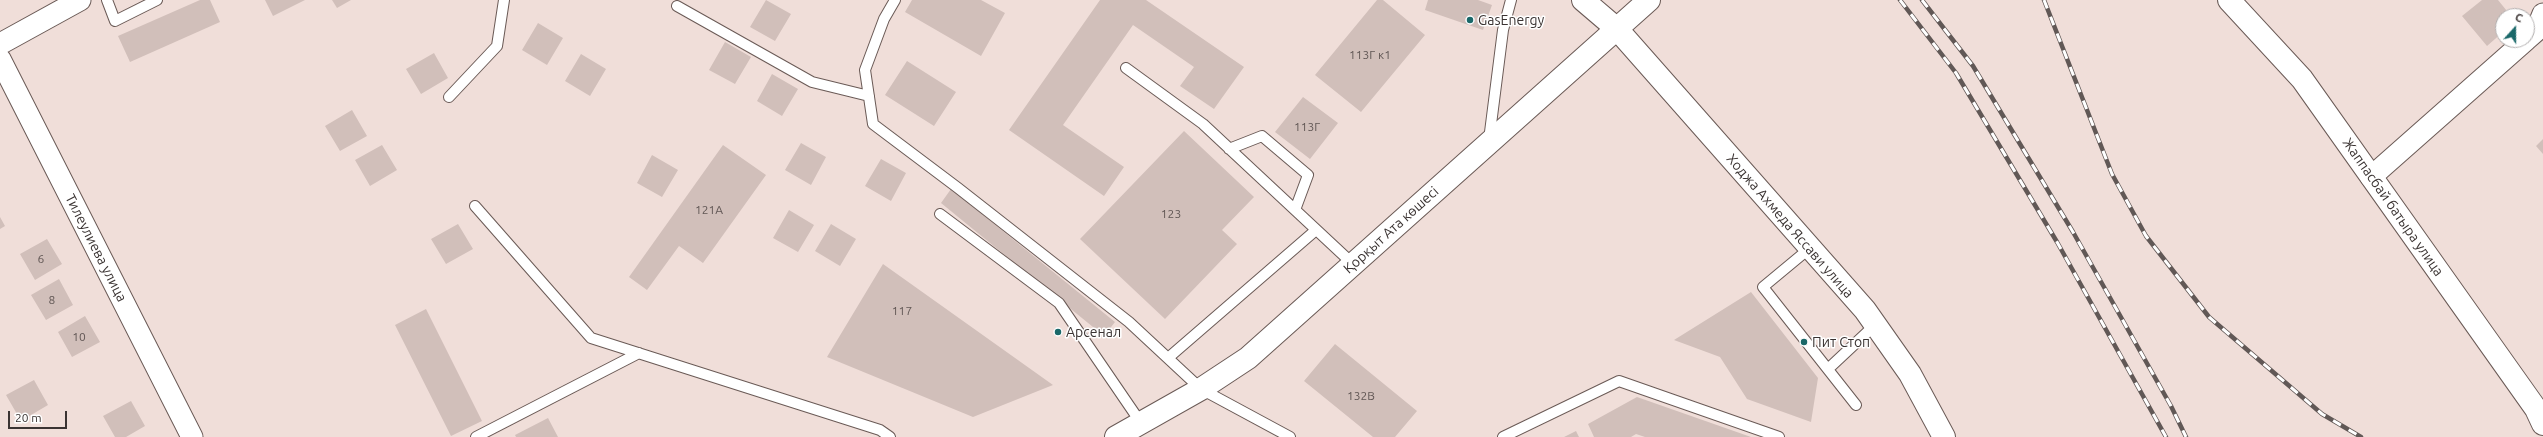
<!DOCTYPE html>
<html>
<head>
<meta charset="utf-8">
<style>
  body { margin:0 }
  #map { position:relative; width:2543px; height:437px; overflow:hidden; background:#f0ded9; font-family:Ubuntu,sans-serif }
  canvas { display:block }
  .north { position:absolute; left:2495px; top:8px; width:40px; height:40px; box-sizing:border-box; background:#fff; border:1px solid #b0adad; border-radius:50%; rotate:21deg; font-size:11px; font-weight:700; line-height:16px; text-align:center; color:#3a3332 }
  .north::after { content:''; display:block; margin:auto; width:14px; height:18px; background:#1a6869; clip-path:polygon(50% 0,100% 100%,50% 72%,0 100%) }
  .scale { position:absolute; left:8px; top:411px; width:59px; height:18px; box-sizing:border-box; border:2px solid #3a3332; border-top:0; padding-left:5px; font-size:12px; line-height:14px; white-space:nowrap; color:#3a3332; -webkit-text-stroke:3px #fff; paint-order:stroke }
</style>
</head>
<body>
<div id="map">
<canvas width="2543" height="437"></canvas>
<div class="north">С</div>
<div class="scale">20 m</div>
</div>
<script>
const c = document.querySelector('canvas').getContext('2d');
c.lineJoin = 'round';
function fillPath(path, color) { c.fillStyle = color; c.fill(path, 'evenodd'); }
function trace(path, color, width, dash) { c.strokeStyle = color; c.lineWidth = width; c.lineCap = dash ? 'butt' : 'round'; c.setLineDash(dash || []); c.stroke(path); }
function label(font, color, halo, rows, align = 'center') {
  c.font = font + ' Ubuntu,sans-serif'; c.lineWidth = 3; c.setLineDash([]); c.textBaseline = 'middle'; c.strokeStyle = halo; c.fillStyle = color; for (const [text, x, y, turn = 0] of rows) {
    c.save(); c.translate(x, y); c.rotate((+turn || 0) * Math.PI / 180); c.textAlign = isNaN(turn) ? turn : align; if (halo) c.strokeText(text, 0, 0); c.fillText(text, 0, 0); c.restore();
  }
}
fillPath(new Path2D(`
  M200,0H210L220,22L130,62L118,36Z
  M265,0H305L273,16Z
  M332,0H351L337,8Z
  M766,0L791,14L775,41L750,27Z
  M912,0H981L1005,13L981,56L905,12Z
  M1100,0H1146L1244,67L1214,109L1180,86L1194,67L1133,25L1063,125L1124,167L1104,196L1009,130Z
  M1377,0H1383L1425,35L1361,112L1315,75Z
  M1428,0H1478L1492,5L1483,30L1425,10Z
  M2482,0H2498L2511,16H2503V32L2487,46L2462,16Z
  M538,23L563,38L547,65L522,50Z
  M725,42L751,57L735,84L709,70Z
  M434,53L448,78L421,94L406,69Z
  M581,54L606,69L590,96L565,81Z
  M907,61L956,92L934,126L885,95Z
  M772,74L798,89L782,116L757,101Z
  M1303,97L1338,123L1310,159L1275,132Z
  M352,110L367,136L340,151L325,126Z
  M1184,131L1254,197L1222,230L1237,244L1165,319L1080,239Z
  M2543,139V154L2536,146Z
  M801,143L826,157L811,185L785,170Z
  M382,145L397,170L370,186L355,160Z
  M723,145L766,175L703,263L679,246L647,290L629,277Z
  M652,155L678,170L662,197L637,183Z
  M881,159L906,173L891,201L865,186Z
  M951,189L1115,322L1104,336L941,203Z
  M789,210L814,225L798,252L773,238Z
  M0,217L5,226L0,229Z
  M458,224L473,249L446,264L431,239Z
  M831,224L856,239L840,266L815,251Z
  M47,239L62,264L35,280L20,254Z
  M883,264L1053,385L973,417L827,357Z
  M59,279L73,305L46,320L31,295Z
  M1751,292L1818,378L1811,422L1747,399L1720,357L1674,340Z
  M426,309L482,421L451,436L395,325Z
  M85,316L100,342L72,357L58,332Z
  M1335,344L1417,411L1395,437H1373L1304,381Z
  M34,380L48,405L21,421L6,395Z
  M1637,397L1751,437H1645L1636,434L1631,437H1594L1588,424Z
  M131,401L145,426L126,437H115L103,416Z
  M548,418L558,437H516L515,435Z
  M1576,431L1579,437H1564Z`), '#d1bfba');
const service = new Path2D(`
  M107,0L115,21L157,0
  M895,0L884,19L865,70L873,124L958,188L1129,322L1201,389L1290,437
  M677,6L812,82L869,96
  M1126,68L1203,124L1353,264
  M449,97L497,46L504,0
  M1489,140L1503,30L1511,0
  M1229,149L1262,136L1308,175L1295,210
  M475,206L591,338L880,430L890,437
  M940,214L1059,303L1141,423
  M1810,248L1763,287L1856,405
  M1168,358L1316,230
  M1828,369L1875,325
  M476,437L639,353
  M1503,437L1619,381L1779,437`);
const minor = new Path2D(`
  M2527,39L2536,31L2543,14
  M0,44L80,0
  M0,59L192,437
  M2371,177L2526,40`);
const tertiary = new Path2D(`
  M1583,0L1617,29L1865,310L1910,374L1944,437`);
const secondary = new Path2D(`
  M2229,0L2302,79L2536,409L2543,424
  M1116,437L1201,389L1248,358L1649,0`);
trace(service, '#6a5a56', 12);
trace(minor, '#6a5a56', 23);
trace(tertiary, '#6a5a56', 24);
trace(secondary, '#6a5a56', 24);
trace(service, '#fff', 10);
trace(minor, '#fff', 21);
trace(tertiary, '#fff', 22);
trace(secondary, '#fff', 22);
const rail = new Path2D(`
  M1900,0L1956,73L2057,242L2166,437
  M1922,0L1973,66L2073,232L2171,406L2186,437
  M2044,0L2112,174L2146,236L2209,317L2322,414L2361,437`);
trace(rail, '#615856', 4.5);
trace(rail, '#fff', 3, [9]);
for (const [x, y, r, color] of [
  [1470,20,4,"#1a6869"],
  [1058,332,4,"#1a6869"],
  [1804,342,4,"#1a6869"]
]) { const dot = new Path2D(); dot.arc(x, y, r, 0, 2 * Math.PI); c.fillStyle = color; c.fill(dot); trace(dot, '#fff', 1.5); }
label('12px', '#605654', null, [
  ["113Г к1",1370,55],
  ["113Г",1307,127],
  ["121А",709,210],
  ["123",1171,214],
  ["6",41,259],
  ["8",52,300],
  ["117",902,311],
  ["10",79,337],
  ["132В",1361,396]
]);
label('14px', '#3a3332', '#fff', [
  ["GasEnergy",1478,20],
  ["Арсенал",1066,332],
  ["Пит Стоп",1812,342]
], 'left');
label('14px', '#3a3332', '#fff', [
  ["Жаппасбай батыра улица",2393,207,55],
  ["Ходжа Ахмеда Яссави улица",1790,226,49],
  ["Қорқыт Ата көшесі",1391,230,-42],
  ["Тилеулиева улица",96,248,63]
]);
</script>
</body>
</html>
